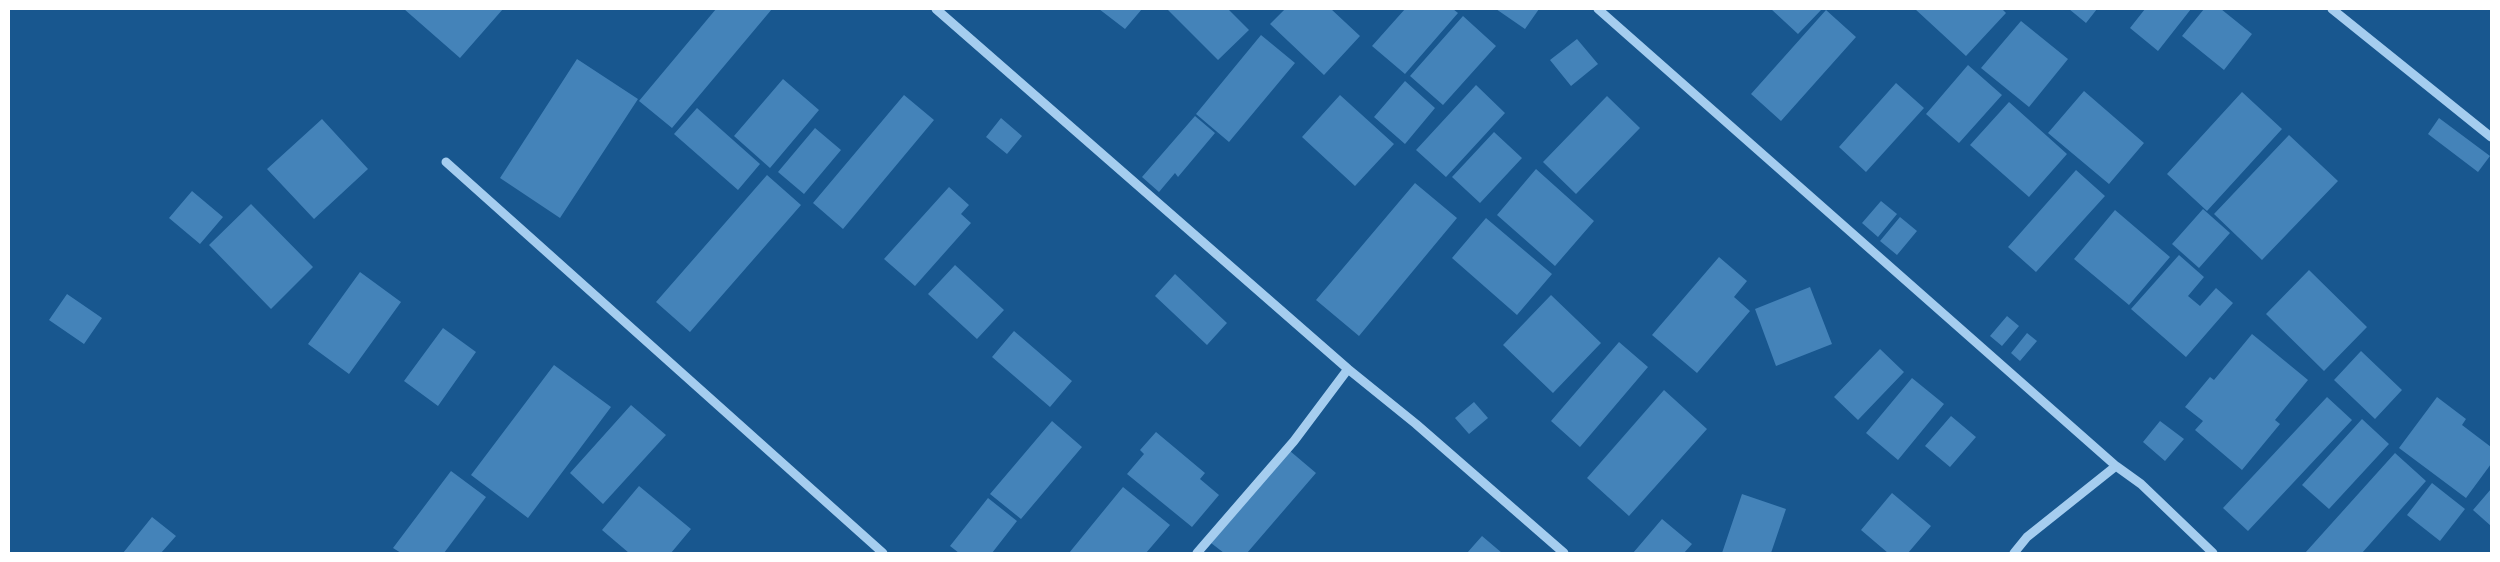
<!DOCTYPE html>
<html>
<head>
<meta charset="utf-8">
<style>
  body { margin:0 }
  #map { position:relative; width:2500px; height:562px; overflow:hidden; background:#18578f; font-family:"PT Sans Narrow",sans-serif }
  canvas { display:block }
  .frame { position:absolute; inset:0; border:10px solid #fff; pointer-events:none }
</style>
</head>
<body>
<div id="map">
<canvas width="2500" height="562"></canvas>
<div class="frame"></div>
</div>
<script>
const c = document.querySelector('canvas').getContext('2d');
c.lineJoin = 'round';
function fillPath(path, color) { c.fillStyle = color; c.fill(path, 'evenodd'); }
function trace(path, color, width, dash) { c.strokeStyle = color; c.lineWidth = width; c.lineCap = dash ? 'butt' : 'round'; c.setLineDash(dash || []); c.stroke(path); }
fillPath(new Path2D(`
  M404,9H503L460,58Z
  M716,9H772L672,128L639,101Z
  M1099,9H1142L1125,29Z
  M1167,9H1228L1249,30L1218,60Z
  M1285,9H1331L1360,36L1324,75L1270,24Z
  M1405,9H1453L1458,13L1405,74L1372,46Z
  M1496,9H1539L1525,29Z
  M1771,9H1822L1798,34Z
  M1915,9H2002L2006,13L1966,56Z
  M2069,9H2097L2086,23Z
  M2145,9H2191L2158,51L2130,28Z
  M2204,9H2221L2252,34L2224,70L2182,36Z
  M1826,10L1856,37L1781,121L1751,94Z
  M1463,16L1496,46L1443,105L1410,76Z
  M2021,21L2068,59L2029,107L1981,68Z
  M1261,35L1295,63L1229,142L1196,114Z
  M1577,39L1598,64L1571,86L1550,60Z
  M577,59L638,99L560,218L500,178Z
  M1968,65L2002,95L1959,143L1926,114Z
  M783,79L819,110L770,168L734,136Z
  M1405,81L1435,108L1405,144L1374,117Z
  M1896,83L1924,108L1866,172L1839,147Z
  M1476,85L1505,113L1446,177L1416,150Z
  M2084,91L2144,143L2109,184L2048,133Z
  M2242,92L2282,129L2207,211L2167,174Z
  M904,95L934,120L843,229L813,203Z
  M1340,95L1394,144L1355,186L1302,137Z
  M1607,96L1640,128L1576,194L1543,162Z
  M2009,102L2067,154L2029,197L1970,145Z
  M697,108L760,164L738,190L674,134Z
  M1195,116L1215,133L1178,177L1175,173L1159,192L1142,177Z
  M1001,118L1022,136L1007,154L986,137Z
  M2439,118L2490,156L2478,172L2428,134Z
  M322,119L368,169L314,219L267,169Z
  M815,128L841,150L804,194L778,172Z
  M1494,132L1522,158L1480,203L1452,177Z
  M2289,135L2338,181L2262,260L2214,214Z
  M1536,169L1594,221L1555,266L1497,215Z
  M2076,170L2105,196L2036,272L2008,247Z
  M767,175L801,205L690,332L656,302Z
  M1415,183L1457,218L1359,336L1316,300Z
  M949,187L969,205L961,214L971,223L915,286L884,259Z
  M192,191L223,217L200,244L169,218Z
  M1881,201L1897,214L1878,237L1862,223Z
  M251,204L313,267L271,309L209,245Z
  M2203,209L2230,233L2199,268L2172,244Z
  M2115,210L2170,257L2129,305L2074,259Z
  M1900,217L1917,231L1897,255L1880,241Z
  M1486,218L1552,274L1517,315L1452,258Z
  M2179,255L2204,277L2188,296L2200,306L2216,288L2233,303L2186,357L2131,309Z
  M1719,257L1747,281L1734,297L1750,311L1697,373L1652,335Z
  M955,265L1004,310L977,339L928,294Z
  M2309,270L2367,327L2324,371L2266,314Z
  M360,272L401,302L349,374L308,344Z
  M1175,274L1227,323L1207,345L1155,296Z
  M1810,287L1832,344L1776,366L1755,309Z
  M67,294L102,318L84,344L49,320Z
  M1551,295L1601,343L1553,393L1503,345Z
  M2007,316L2019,326L2002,346L1990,336Z
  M443,328L476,352L438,406L404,381Z
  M1014,331L1072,381L1050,407L992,357Z
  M2027,333L2037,341L2020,361L2011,353Z
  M2252,334L2308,380L2275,420L2280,424L2242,470L2195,430L2203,421L2185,407L2210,377L2214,380Z
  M1619,342L1648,367L1580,447L1551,421Z
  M1880,349L1904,372L1858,420L1834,397Z
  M2361,351L2402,390L2375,419L2334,380Z
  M554,365L611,407L528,518L471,475Z
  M1912,378L1944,404L1898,460L1866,433Z
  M1664,390L1707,429L1629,516L1587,478Z
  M2327,397L2352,420L2248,531L2223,508Z
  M2437,397L2466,419L2462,425L2491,447V464L2466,498L2399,448Z
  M1474,402L1488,418L1469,434L1455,418Z
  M631,405L666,435L603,504L570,473Z
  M1951,416L1976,437L1950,467L1925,446Z
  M2362,419L2389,444L2329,509L2302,485Z
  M1052,421L1082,447L1021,519L990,494Z
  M2160,421L2184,439L2165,461L2143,442Z
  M1156,432L1205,473L1200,479L1219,495L1192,527L1127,474L1144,454L1140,450Z
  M1290,451L1316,473L1247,553H1224L1211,543Z
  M2395,453L2426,481L2362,553H2305Z
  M451,471L486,497L444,553H401L393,548Z
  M2432,483L2465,509L2440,541L2407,515Z
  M639,486L691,529L671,553H629L602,530Z
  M1123,487L1170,525L1146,553H1069Z
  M2491,489V526L2473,510Z
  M1892,493L1931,526L1908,553H1888L1861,530Z
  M1742,494L1786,509L1771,553H1722Z
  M988,498L1017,521L992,553H959L950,546Z
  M152,517L176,536L161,553H123Z
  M1662,519L1692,544L1684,553H1633Z
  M1482,536L1502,553H1467Z`), '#4483b9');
trace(new Path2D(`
  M936,9L1348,369
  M1598,9L2116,466
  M2332,9L2491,137
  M446,162L883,553
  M1197,553L1294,441L1348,369L1416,424L1564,553
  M2014,553L2027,537L2116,466L2141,484L2213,553`), '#a5cdef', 9);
</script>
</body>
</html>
